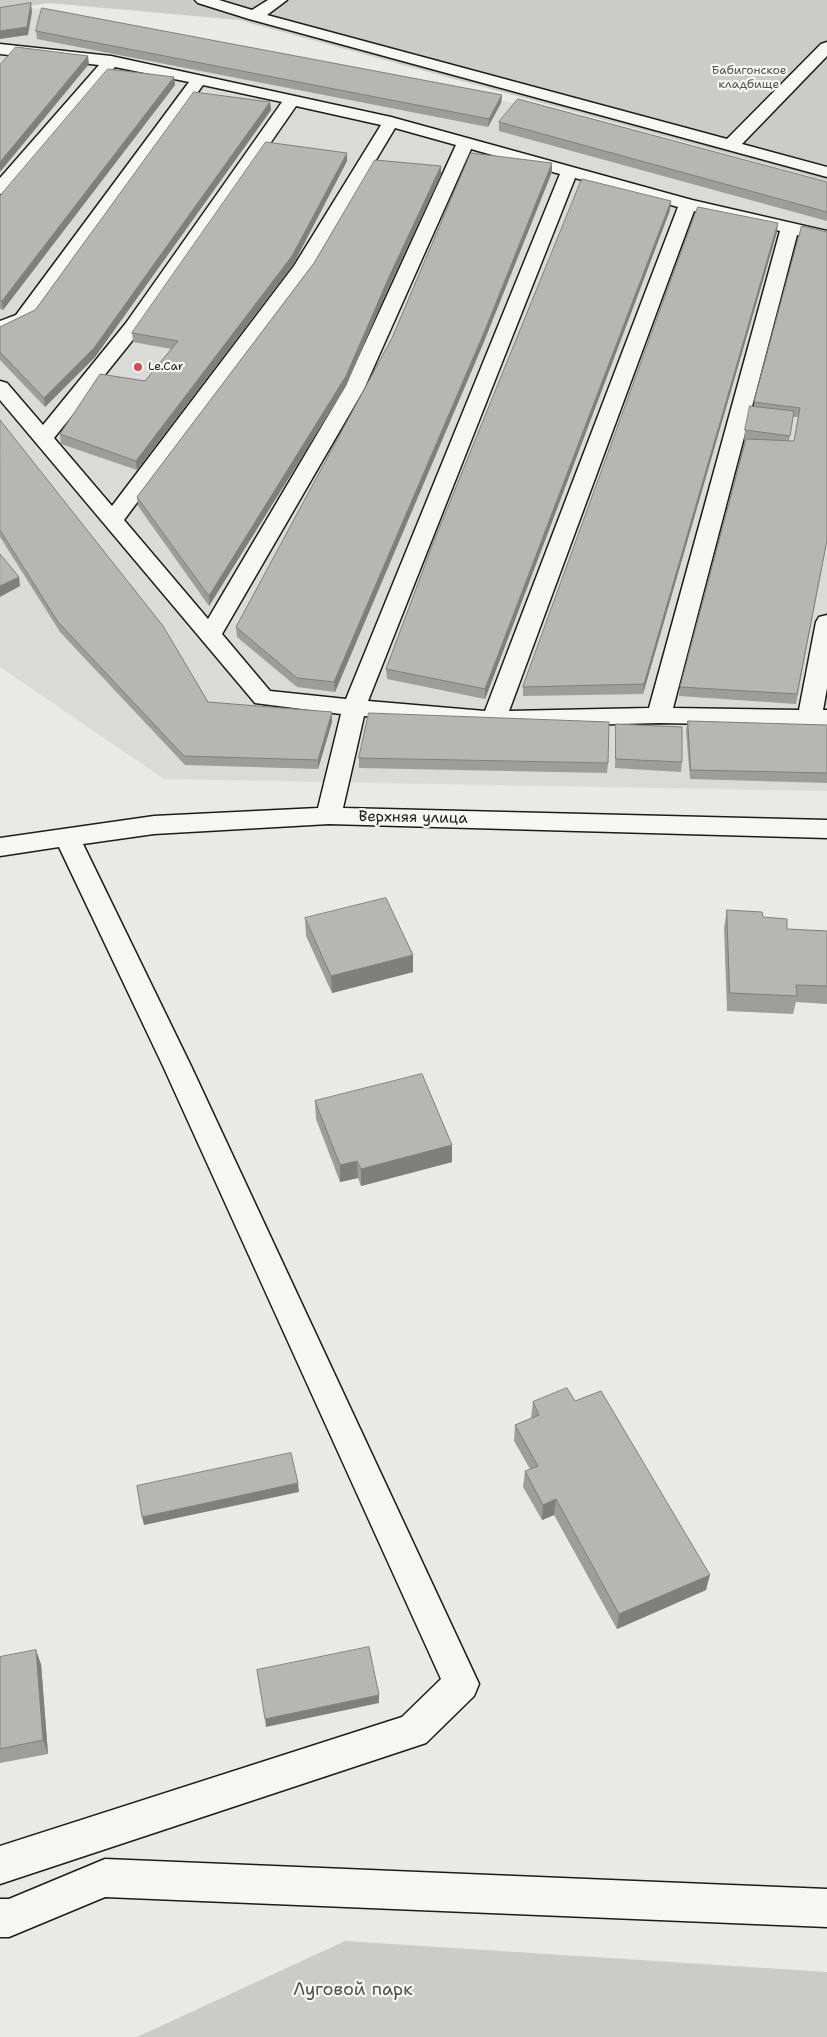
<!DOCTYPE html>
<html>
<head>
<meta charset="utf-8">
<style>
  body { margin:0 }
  canvas { display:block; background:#e9e9e5 }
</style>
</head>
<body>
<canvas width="827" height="2037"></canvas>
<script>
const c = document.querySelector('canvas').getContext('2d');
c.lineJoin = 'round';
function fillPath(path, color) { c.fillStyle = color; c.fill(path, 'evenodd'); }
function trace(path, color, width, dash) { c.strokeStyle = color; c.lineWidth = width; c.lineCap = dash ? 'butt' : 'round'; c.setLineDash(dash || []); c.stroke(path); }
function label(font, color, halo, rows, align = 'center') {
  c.font = font + ' "Shantell Sans",sans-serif'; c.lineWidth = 4.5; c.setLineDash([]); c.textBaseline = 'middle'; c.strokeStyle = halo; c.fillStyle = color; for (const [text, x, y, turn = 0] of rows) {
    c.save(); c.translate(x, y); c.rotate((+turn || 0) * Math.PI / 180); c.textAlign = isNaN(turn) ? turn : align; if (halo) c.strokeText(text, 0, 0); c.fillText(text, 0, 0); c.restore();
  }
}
fillPath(new Path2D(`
  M33,8L485,96L827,186V791L164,779L0,667V13Z`), '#dadad6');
fillPath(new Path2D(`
  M0,0H827V181L239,20L49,3L0,10Z
  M345,1941L827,1972V2037H137Z`), '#cbcbc7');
const minor = new Path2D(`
  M195,0H219L252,10L268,0H287L267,15L727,139L821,44L827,42V56L742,144L827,167V177L249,19L198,3Z
  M0,44L111,56L391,117L692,200L827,231V241L797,235L673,708L799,710L816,622L819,617L827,615V688L823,710H827V726L659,723L494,727L364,716L343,808L827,820V838L329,824L154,834L83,844L191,1066L479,1684L474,1696L426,1743L0,1884V1846L402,1717L441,1679L163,1066L59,847L0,856V838L154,816L318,808L341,714L255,703L0,400V381L7,383L43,425L126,323L282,102L203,85L30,323L0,334V321L16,315L189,82L115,67L6,193L0,194V178L99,65L0,54ZM296,106L381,125L294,266L112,506L54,438L140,331ZM395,128L456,145L344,389L208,619L124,520L309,272ZM471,149L560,174L346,699L270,691L222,634L364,389ZM575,178L678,207L485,711L368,701ZM694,211L780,231L649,708L509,711Z
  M105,1859L827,1889V1927L105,1897L9,1937H0V1899H9Z`);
trace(minor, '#1c1c1c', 3);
fillPath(minor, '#f6f6f2');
fillPath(new Path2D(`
  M36,31L502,95L501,103L488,127L37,39Z
  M174,77L175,85L3,310L0,309V196Z
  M270,102L271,110L95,357L45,407L0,360V327L35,310Z
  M499,122L827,182V221L499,131Z
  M347,153V161L293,265L137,470L61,444L60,434L145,381L171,349L133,342L132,333Z
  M552,163V172L483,344L335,692L297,687L237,637L236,627Z
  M441,175L389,286L346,386L209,606L138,506L137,497L314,263Z
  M670,210L485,699L387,679L386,669Z
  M802,226L827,541L796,704L679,696L680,687L745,440H744L745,430L754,406ZM793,417H798L794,441H789Z
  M777,232L643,694L523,696V687Z
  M0,420L208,702L332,722L318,769L185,765L60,632L0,537Z
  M688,721L827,725V783L690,779L686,731Z
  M616,724L682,762L681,772L615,768Z
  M359,758L608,763L607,773L359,768Z
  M727,910L763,917L787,929L827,931V1004L796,1002L793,1014L727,1011L724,928Z
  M305,918L413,972L332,993L306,936Z
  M315,1101L452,1145V1162L361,1186L358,1178L340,1182L316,1119Z
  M575,1401L706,1590L617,1629L554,1515L542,1520L523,1487L525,1471L530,1469L514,1441L515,1425L531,1418L533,1402Z
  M0,1657L41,1664L48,1754L0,1763Z`), '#9d9d9a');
fillPath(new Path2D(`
  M31,3L32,12L28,35L0,39V31Z
  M88,56L89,64L0,172V162Z
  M174,77L175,85L3,310L2,301Z
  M502,95L501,103L488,127L489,119Z
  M270,102L271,110L95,357L45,407L44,398Z
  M347,153V161L293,265L137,470L136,461Z
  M552,163V172L483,344L335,692L334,682Z
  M441,166V175L389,286L346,386L209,606V596L389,277Z
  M671,201L670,210L485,699V689Z
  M778,223L777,232L643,694L644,684Z
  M19,577L20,586L0,597V586Z
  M332,712V722L318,769V760Z
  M413,955V972L332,993L331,976Z
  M452,1145V1162L361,1186V1169Z
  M357,1161L358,1178L340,1182V1165Z
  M298,1483L299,1492L144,1525L142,1517Z
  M556,1499L554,1515L542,1520L543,1505Z
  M710,1575L706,1590L617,1629L619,1614Z
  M36,1650L41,1664L48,1754L43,1740Z
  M379,1695V1703L266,1727L265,1719Z`), '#7f7f7d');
const building = new Path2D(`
  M31,3L27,27L0,31V8Z
  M42,8L502,95L489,119L36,31Z
  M16,47L88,56L0,162V65Z
  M108,69L174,77L2,301L0,300V196Z
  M194,92L270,102L94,348L44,398L0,352V327L35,310Z
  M518,99L827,182V212L499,122Z
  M266,142L347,153L292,256L136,461L60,434L100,374L145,381L178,341L132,333Z
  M471,153L552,163L483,335L334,682L297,678L236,627L392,338Z
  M375,160L441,166L389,277L346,376L209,596L137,497L314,263Z
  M582,179L671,201L485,689L386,669L432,546Z
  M698,207L778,223L644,684L523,687Z
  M802,226L827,232V540L797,694L680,687L746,439L794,441L800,408L754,402Z
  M750,406L794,411L790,436L745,430Z
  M0,420L163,626L208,702L332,712L318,760L184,756L58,622L0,530Z
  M0,554L19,577L0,586Z
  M369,713L609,722L608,763L359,758Z
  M688,721L827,725V773L691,770Z
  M616,724L682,727V762L616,759Z
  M386,898L413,955L331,976L305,918Z
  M727,910L762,912L763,917L787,919V929L827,931V986L796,985L797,996L730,993Z
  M422,1074L452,1145L361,1169L357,1161L340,1165L315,1101Z
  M567,1388L575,1401L601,1391L710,1575L619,1614L556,1499L543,1505L525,1471L538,1466L515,1425L539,1415L533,1402Z
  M291,1453L298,1483L142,1517L137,1486Z
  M369,1647L379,1695L265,1719L257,1670Z
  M36,1650L43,1740L0,1749V1657Z`);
fillPath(building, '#b6b6b3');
trace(building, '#7f7f7d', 1);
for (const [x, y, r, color] of [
  [138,367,5,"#d1495b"]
]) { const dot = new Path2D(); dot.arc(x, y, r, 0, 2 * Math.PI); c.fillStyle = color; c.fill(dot); trace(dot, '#f6f6f2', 2); }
label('12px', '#51514f', '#f6f6f2', [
  ["Бабигонское",749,71],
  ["кладбище",749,85]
]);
label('12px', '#1c1c1c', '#f6f6f2', [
  ["Le.Car",148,367]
], 'left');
label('15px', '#1c1c1c', '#f6f6f2', [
  ["Верхняя улица",413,818,1]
]);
label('18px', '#51514f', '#f6f6f2', [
  ["Луговой парк",353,1990]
]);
</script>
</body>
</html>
